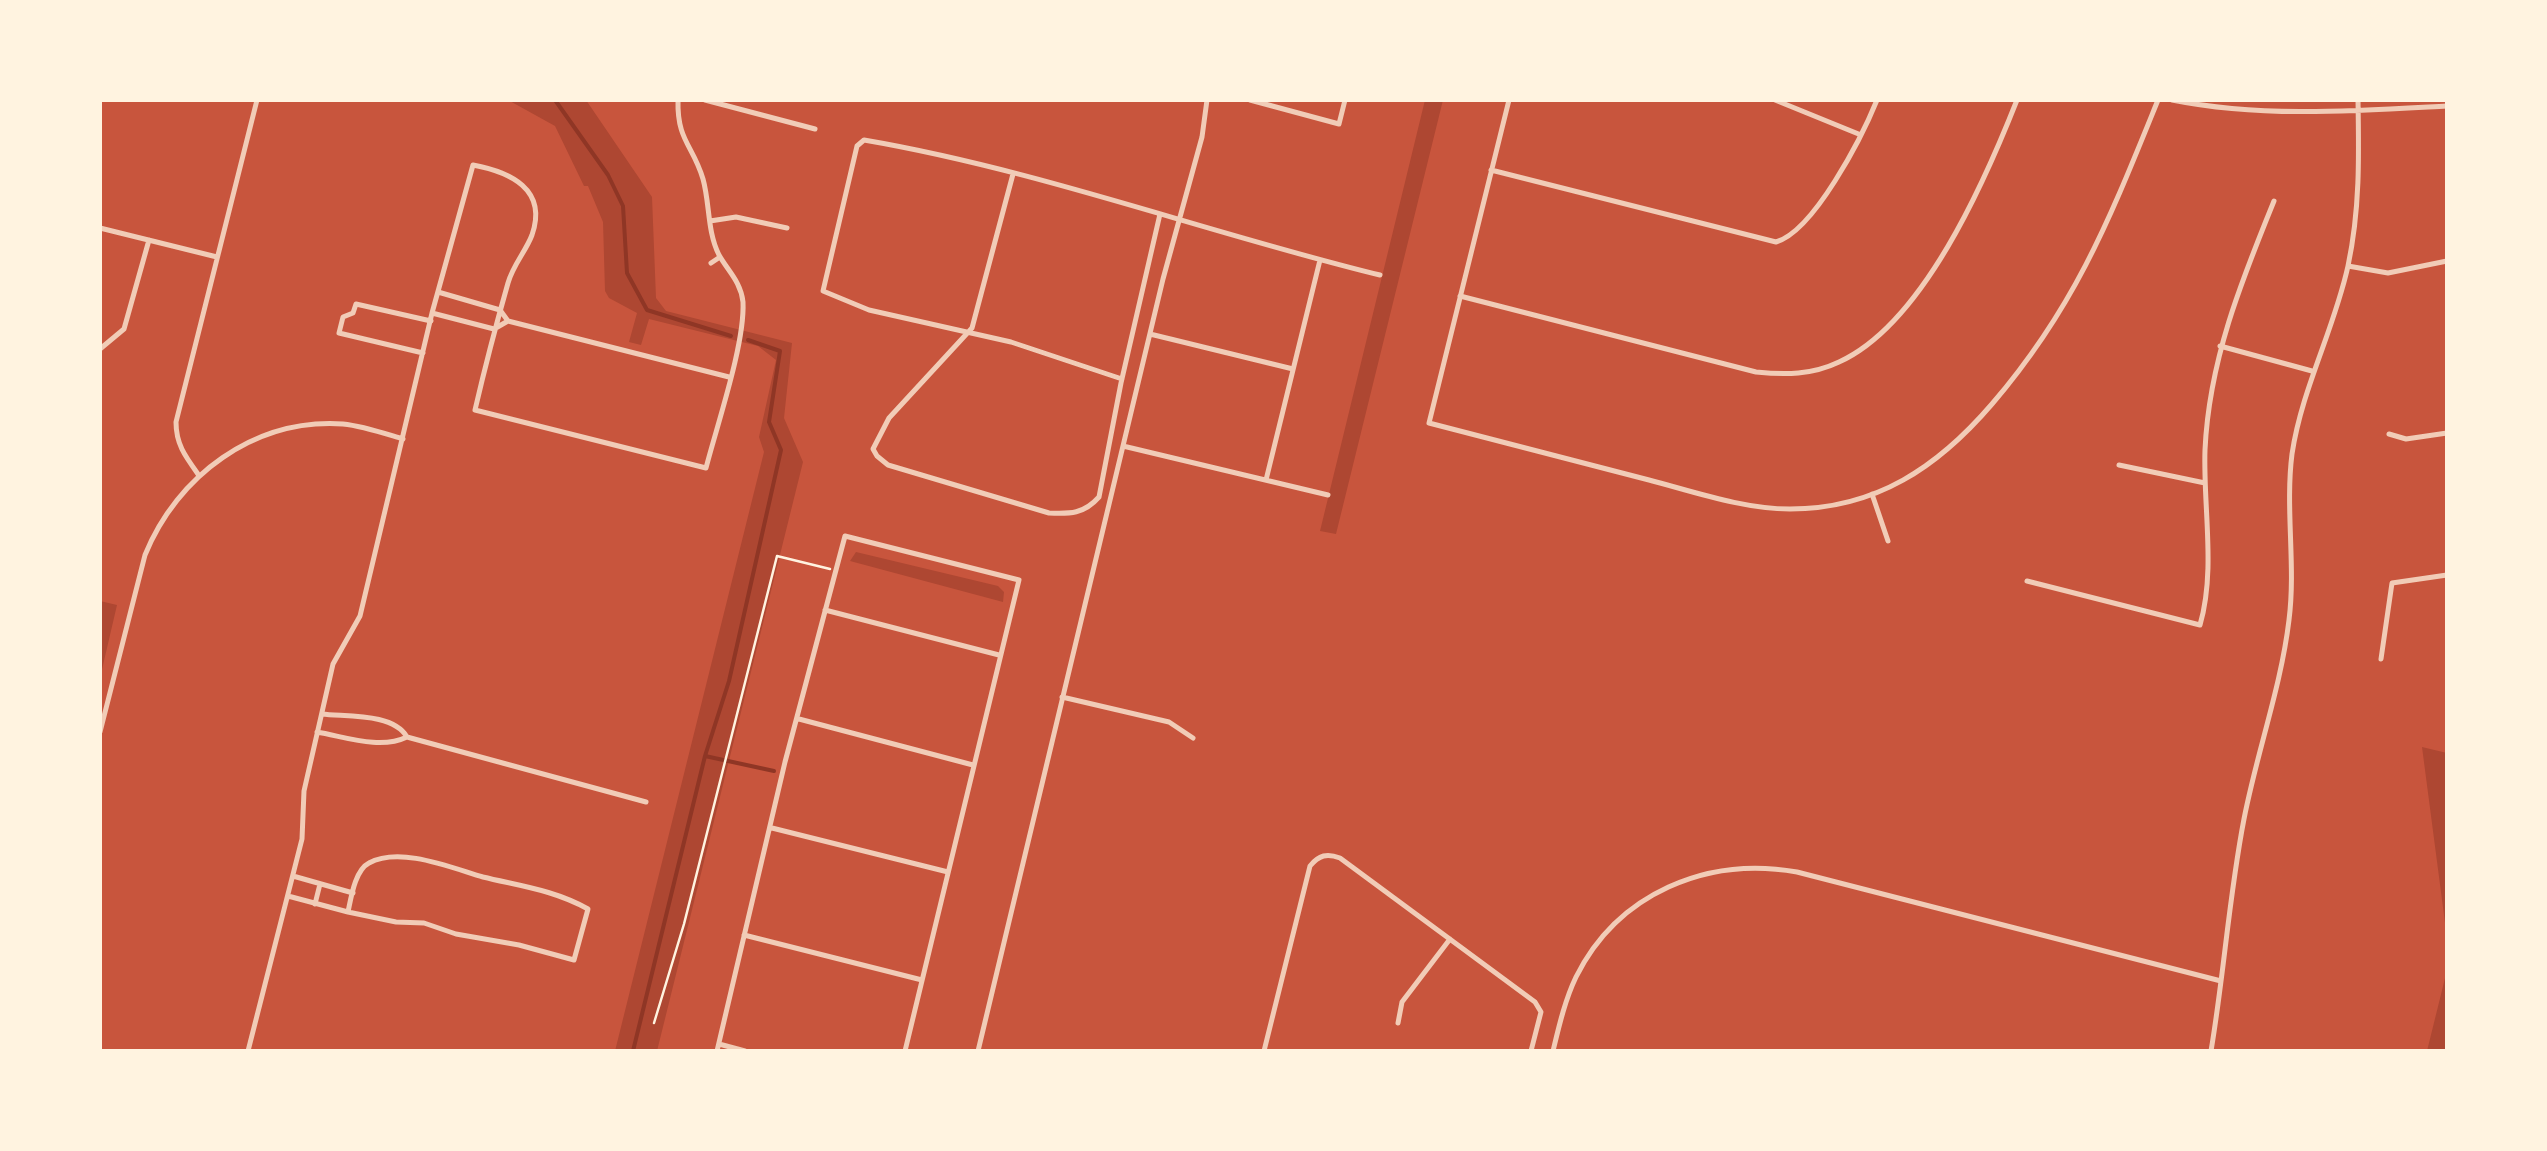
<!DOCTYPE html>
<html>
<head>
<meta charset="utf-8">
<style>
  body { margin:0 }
  #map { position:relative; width:2547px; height:1151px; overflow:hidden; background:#c8553d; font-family:"Space Grotesk",sans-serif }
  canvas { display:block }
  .frame { position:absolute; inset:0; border:102px solid #fff3e0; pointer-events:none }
</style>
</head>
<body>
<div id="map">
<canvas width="2547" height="1151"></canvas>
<div class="frame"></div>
</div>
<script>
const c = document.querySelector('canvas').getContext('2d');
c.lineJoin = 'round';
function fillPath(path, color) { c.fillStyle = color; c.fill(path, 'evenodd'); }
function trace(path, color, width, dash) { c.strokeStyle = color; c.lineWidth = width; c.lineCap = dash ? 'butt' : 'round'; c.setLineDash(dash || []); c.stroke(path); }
fillPath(new Path2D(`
  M508,100H586L652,197L656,298L666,311L792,343L784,418L803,462L657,1051H615L764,452L759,437L776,360L758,346L649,319L641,345L629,342L637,313L609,298L605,291L603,222L588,186H584L555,126Z
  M1425,100H1443L1336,534L1320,531Z
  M856,552L998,586L1004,592L1003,602L850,561Z
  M100,601L117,605L100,678Z
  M2422,747L2447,753V938Z
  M2447,970V1051H2427Z`), '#ae4732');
trace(new Path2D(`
  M555,100L608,175L623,206L627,273L647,310L731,336
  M705,756L774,771
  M633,1051L705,756L729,681L781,450L769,422L780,351L748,340`), '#8f3625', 4);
trace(new Path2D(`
  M654,1023L684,924L777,556L830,569`), '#fff3e0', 2.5);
trace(new Path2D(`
  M705,100L815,129
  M1250,100L1339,124L1345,100
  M1509,100L1429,423C1503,442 1576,461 1649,480C1695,492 1743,509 1790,509C1876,509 1938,467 1992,404C2076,306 2110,218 2158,100
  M1775,100L1861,135
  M2172,100C2262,118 2356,111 2447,106
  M1491,170L1776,242C1814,231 1862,137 1877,100
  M1013,174L972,328L889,418L873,449L877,456L888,465L1049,513C1070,514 1084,514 1099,497L1121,383L1160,214
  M710,221L736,217L787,228
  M100,228L217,257
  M711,263L720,257
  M2348,266L2388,273L2447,261
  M438,292L500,310L508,321L729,377
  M1460,296L1756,372C1785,375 1812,375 1839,362C1923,324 1985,181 2017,100
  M432,313L494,329L508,321
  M1150,334L1293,369
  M2220,346L2312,371
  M100,349L124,329L149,240
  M423,353L339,333L343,317L353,313L356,304L431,321
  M1122,379L1011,342L869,310L823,291L857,146L864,140C1039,170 1208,233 1380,275
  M2389,434L2406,439L2447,433
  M1123,446L1328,495
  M2119,465L2205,483
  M198,474C185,456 176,444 176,422L257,100
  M1266,480L1320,260
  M1872,494L1888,541
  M2027,581L2200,625C2216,570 2203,507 2205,450C2209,361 2241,282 2274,201
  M825,610L999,655
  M2381,659L2392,583L2447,575
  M1062,697L1169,722L1193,738
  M799,719L973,765
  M100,732L145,555C177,476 254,418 343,424C363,426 383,433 403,439
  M317,732C346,737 380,750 407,737C393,713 347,717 322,714
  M407,737L646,802
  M772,828L948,872
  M293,876L353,893
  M288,896L348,912L396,922L424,923L456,934L519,945L574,960L588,909C554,890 520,886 483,877C452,868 400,846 369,863C355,870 351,898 348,912
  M315,904L320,884
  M744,935L922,980
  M1398,1023L1402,1002L1450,939
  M719,1044L745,1051
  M248,1051L302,839L304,791L333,664L360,616L432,313L473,165C510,172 548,189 532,235C526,251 513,265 508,283C496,325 485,367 475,410L706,468C717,425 745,344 743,302C741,282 728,271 719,255C707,231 710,204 703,179C693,145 677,141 678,100
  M717,1051L785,762L845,536L1019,580L905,1051
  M978,1051L1163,279L1202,137L1207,100
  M1264,1051L1310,866C1319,855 1327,853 1340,858L1535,1002L1541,1012L1531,1051
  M1553,1051C1559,1026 1565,1000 1576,977C1618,893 1707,856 1797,872L2221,981
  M2211,1051C2224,974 2229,896 2244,819C2257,752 2281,687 2289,620C2296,565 2285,509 2292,454C2302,388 2334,330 2348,266C2360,210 2359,156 2358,100`), '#f1ccb7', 5);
</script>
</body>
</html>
